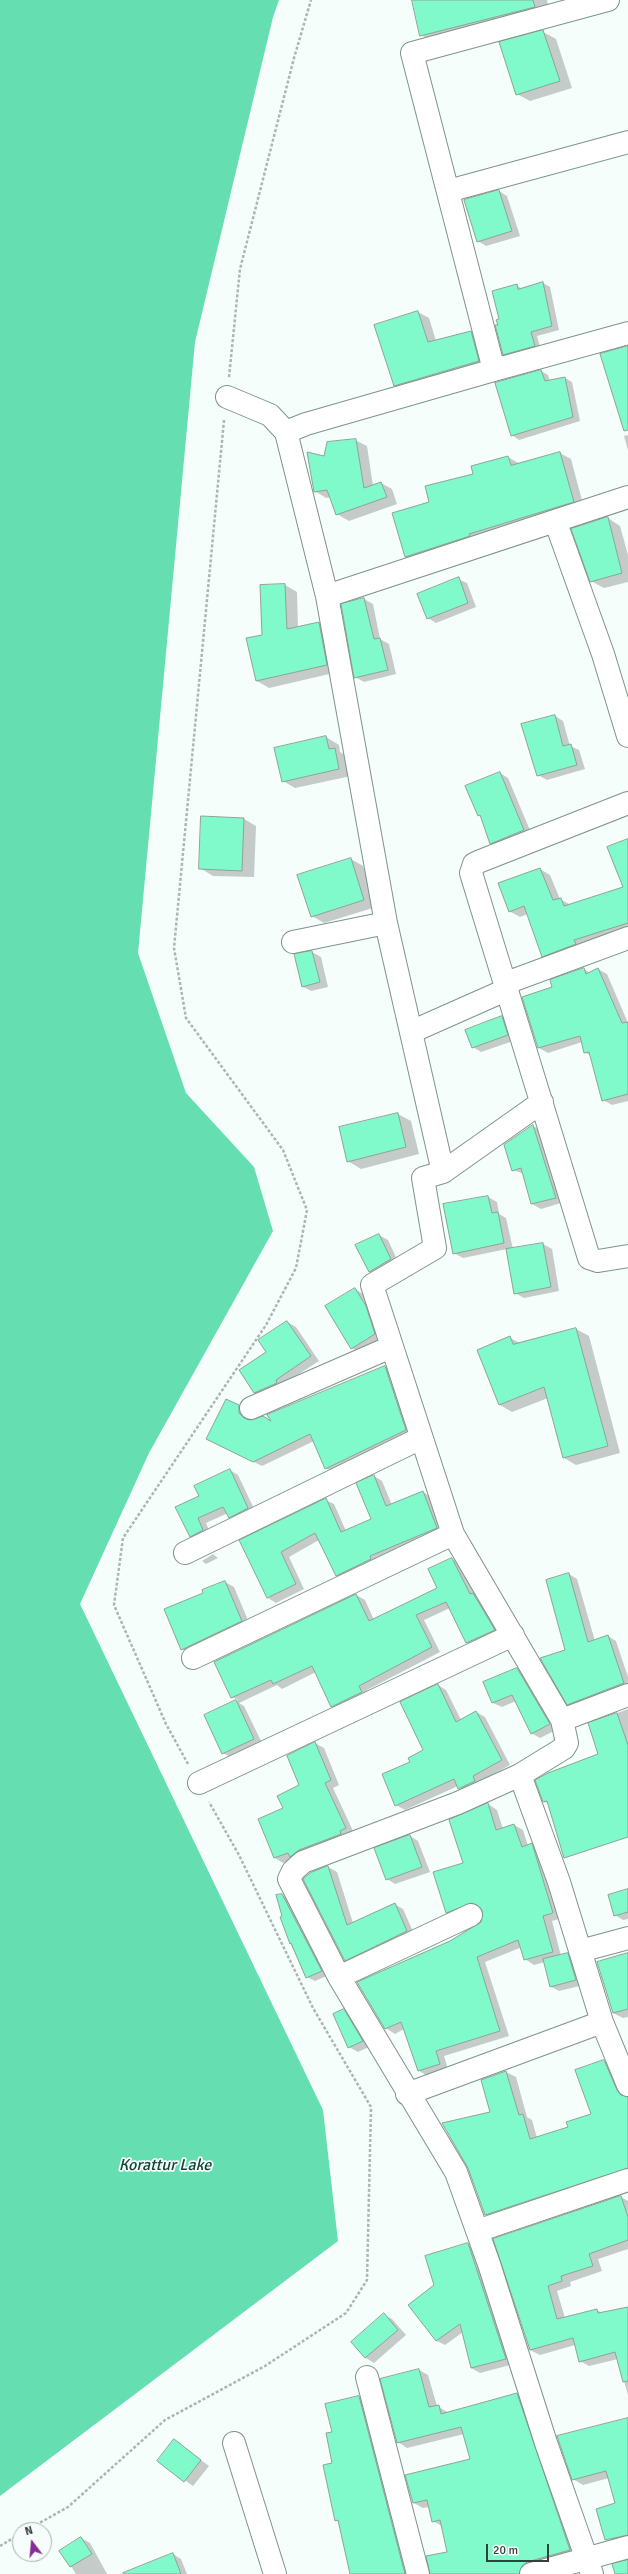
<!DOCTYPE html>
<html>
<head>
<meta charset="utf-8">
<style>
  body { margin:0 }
  #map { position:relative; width:628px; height:2574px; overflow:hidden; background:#f5fefa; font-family:Signika,sans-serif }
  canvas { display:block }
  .north { position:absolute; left:12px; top:2522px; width:40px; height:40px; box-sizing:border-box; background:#f5fefa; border:1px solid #a8b2ae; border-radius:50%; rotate:344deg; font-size:11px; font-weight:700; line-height:16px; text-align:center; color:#353f3b }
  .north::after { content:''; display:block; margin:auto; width:14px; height:18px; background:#872b96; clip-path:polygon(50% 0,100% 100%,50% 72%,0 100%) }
  .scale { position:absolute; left:486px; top:2544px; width:63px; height:18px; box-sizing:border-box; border:2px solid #353f3b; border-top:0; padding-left:5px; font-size:12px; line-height:14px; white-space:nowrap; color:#353f3b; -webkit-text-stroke:3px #f5fefa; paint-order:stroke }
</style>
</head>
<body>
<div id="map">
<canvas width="628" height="2574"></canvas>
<div class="north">N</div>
<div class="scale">20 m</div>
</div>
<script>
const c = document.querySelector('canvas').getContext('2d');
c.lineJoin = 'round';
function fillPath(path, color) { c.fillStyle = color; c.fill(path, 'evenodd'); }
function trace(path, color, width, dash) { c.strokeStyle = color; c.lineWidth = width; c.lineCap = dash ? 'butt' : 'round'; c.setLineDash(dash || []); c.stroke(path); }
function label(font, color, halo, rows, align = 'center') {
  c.font = font + ' Signika,sans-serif'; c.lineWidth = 3.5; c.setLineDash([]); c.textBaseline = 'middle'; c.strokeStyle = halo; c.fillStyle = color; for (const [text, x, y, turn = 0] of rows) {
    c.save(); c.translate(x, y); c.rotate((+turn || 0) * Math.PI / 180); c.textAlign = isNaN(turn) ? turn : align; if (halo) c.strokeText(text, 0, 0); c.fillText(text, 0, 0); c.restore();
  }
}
fillPath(new Path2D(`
  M0,0H279L273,17L195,342L138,953L186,1093L254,1167L273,1231L149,1453L80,1604L323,2110L338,2241L0,2496Z`), '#65deb2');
fillPath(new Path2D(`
  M413,0H547L550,13L434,42L421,35Z
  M543,32L556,39L572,88L530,101L517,94Z
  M499,191L507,196L520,236L486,246L478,241Z
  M543,283L550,287L559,330L537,336L541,350L511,358L504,354L499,325L501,320L516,285L522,289Z
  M418,312L429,318L436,341L471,332L482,339L490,368L406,392L395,385Z
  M541,371L548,375L550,381L565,378L572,382L580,421L519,440L512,435Z
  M628,435V450L624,436Z
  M355,440L367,446L373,486L381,483L392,489L397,504L349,521L337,514L331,497L326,498L315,491L325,457Z
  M560,453L571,459L584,508L416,563L406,557L430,503L508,457L520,464Z
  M608,518L620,526L628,555V582L604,588L591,581Z
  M458,579L467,583L476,607L436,623L428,618Z
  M285,585L297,592L298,628L319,623L331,630L338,672L269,688L257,681L247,639L263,636Z
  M364,599L373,604L380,639L389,644L396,674L364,682L355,677L342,605Z
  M555,716L563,721L570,746L579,750L585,769L547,780L538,775Z
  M326,737L339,745L340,752L347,756L351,776L295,788L283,781Z
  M500,773L508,778L532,835L499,848L491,843L482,817L479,815Z
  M244,819L256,826L254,877L213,876L200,868Z
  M628,840V931L553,962L542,956L528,914L520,917L509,911L540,869L550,875L560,899L571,905L625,888Z
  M351,859L363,866L376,907L324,923L312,916Z
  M312,952L321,957L328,987L311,991L302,986L295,955Z
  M584,969L590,973L598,969L607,974L628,1023V1101L612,1105L603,1100L591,1056L585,1052L582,1042L548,1053L539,1048L553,987Z
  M502,1017L510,1022L516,1040L481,1052L473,1047Z
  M398,1114L411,1121L419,1154L361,1169L348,1161Z
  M533,1126L542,1131L564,1202L541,1209L532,1204L524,1174L513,1170Z
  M488,1197L497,1202L499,1214L506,1218L513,1249L543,1244L552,1249L559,1291L524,1298L515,1293L507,1249L463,1258L454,1253Z
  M379,1235L388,1240L399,1264L378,1277L369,1272L357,1245Z
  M355,1289L363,1294L383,1339L360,1353L352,1348Z
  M287,1322L296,1327L319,1361L263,1397L254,1392L268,1353Z
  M576,1329L589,1336L620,1453L576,1465L564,1458L548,1398L512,1412L500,1405L510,1338L520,1343Z
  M385,1367L394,1372L414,1434L335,1473L326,1468L314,1441L262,1466L216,1443L239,1406L247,1411L250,1421L274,1423Z
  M230,1470L238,1475L256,1513L238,1522L228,1513L206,1523L211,1535L199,1541L190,1536L200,1496Z
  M374,1476L382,1481L392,1505L423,1492L431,1497L445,1533L345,1580L337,1575L319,1540L289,1557L304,1589L276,1603L268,1598L241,1541L325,1500L334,1504L346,1531L372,1519Z
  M213,1554L218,1558L206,1564L202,1561Z
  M452,1559L461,1564L476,1595L481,1599L502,1635L475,1648L467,1643L450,1608L424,1620L440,1652L367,1690L370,1697L340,1711L332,1706L316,1672L282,1689L277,1685L239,1703L244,1706L262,1743L232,1758L223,1753L206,1716L238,1700L232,1697L356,1595L365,1600L374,1620L439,1589Z
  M569,1574L577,1579L595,1641L608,1636L616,1641L628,1677V1689L577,1709L568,1704L567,1651Z
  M225,1582L234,1587L250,1625L190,1654L181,1649L205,1593Z
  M517,1669L525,1674L558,1729L540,1738L531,1733L516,1701L502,1707L493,1703L484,1683Z
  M438,1685L446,1690L461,1720L476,1712L485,1717L510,1765L481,1781L483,1786L468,1793L458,1786L405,1810L396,1805L425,1751Z
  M628,1709V1818L544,1802L599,1755L589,1724Z
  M315,1743L324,1748L339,1785L333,1788L354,1833L283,1863L275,1858L259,1819L285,1809L300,1786Z
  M488,1804L497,1810L503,1829L514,1825L523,1830L528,1846L532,1845L541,1850L562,1918L552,1921L561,1956L568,1954L576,1959L584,1985L559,1991L550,1986L545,1962L534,1965L525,1959L522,1947L485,1962L509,2036L444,2056L448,2069L427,2076L418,2070L404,2029L395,2034L386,2028L451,1942L482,1923L483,1910L481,1908L456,1918L447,1912Z
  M410,1836L418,1841L430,1872L395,1884L387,1879Z
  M328,1867L337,1872L353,1923L394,1904L403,1909L415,1936L354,1965L345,1960L310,1874Z
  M628,1890V1919L623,1920L615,1915Z
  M282,1895L290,1899L329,1975L315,1981L307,1977L290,1943L283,1917Z
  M628,1954V2017L623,2018L613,2013Z
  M343,2010L352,2015L371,2046L358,2052L349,2047Z
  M604,2061L614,2066L628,2098V2175L495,2220L486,2214L491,2113L482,2081L506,2072L516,2077L527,2117L532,2120L537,2138L569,2128L592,2114Z
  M621,2197L628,2201V2249L598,2259L602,2271L570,2282L571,2286L557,2291L565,2318L596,2310L603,2313L628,2308V2395L618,2359L589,2366L580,2361L575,2345L540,2355L530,2350L494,2239Z
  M468,2244L477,2249L514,2364L480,2373L471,2368L463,2332L445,2345L437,2341L409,2305L436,2285Z
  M384,2315L392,2319L406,2335L374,2363L366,2358L352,2342Z
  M419,2370L428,2375L437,2406L449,2413L517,2394L526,2399L579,2555L530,2574H431L448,2553L442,2526L433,2521L429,2507L423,2508L414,2503L472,2460L464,2434L407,2448L398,2442Z
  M359,2397L368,2403L413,2574H353L340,2522L336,2520L333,2433Z
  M628,2419V2543L621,2544L611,2538L616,2504L609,2478L583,2485L573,2479Z
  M174,2440L209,2466L193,2486L158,2461Z
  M81,2538L90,2543L107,2574H76L61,2551Z
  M173,2554L181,2559L187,2574H125Z`), '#0003');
const building = new Path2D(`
  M412,0H533L535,7L420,36Z
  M543,30L560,81L516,95L499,42Z
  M499,190L512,231L477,242L464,200Z
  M543,282L552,326L531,332L535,346L503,355L495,325H498L496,320L499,319L492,291L517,284L518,289Z
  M418,311L428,342L471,331L479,361L394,386L374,325Z
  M628,346V430L624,431L600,354Z
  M541,370L545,381L565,377L573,417L511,436L495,383Z
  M356,439L364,488L381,482L387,497L336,515L327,490L314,492L307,452L324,456L327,442Z
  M560,452L574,502L469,534L470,536L405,557L392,513L429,502L425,486L473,474L471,466L508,456L511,465Z
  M608,517L622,573L590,582L571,529Z
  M459,577L468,603L427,619L417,594Z
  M285,584L287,629L319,622L327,665L256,681L246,638L262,635L260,585Z
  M364,598L374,639L380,638L388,670L354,678L341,604Z
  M555,715L563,746L571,744L577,765L537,776L521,724Z
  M326,736L329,749L335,748L339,769L282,782L274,748Z
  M500,772L524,830L490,844L480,815L478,816L465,786Z
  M201,816L244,818L242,871L199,869Z
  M628,839V923L574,940L576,944L542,957L524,906L509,912L498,883L540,868L553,900L561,898L564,906L623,887L607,847Z
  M351,858L364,900L311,917L297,875Z
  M312,951L320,982L302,987L294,954Z
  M584,968L586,974L598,968L622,1023L628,1022V1094L602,1101L589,1052L584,1053L580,1036L538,1048L522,997L552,987L550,980Z
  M502,1016L508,1035L472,1048L465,1030Z
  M398,1113L406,1147L347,1162L339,1127Z
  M533,1125L556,1198L531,1204L521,1168L512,1171L504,1145Z
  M488,1196L492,1213L498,1212L504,1243L453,1254L443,1204Z
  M379,1234L391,1259L369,1272L355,1245Z
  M543,1243L551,1287L514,1294L506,1249Z
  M355,1288L366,1306L375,1334L351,1349L325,1306Z
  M287,1321L311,1356L276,1380L277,1383L254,1393L239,1370L266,1352L258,1340Z
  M576,1328L608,1446L563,1458L544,1387L499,1405L477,1350L510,1336L513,1344Z
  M385,1366L406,1430L325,1469L310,1434L253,1462L206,1439L226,1399L239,1405V1413L244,1418L250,1420L263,1416L271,1421L267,1415Z
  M230,1469L248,1508L229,1518L223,1507L198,1518L203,1530L190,1537L175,1507L199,1496L194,1486Z
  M374,1475L386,1506L423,1491L437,1528L370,1556L371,1559L336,1576L315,1533L281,1552L296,1584L267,1598L239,1540L326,1498L341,1532L371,1519L356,1483Z
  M452,1558L470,1594L473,1593L495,1630L466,1643L446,1602L416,1615L432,1647L359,1686L362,1692L331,1707L312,1666L273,1684L271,1680L231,1698L214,1662L356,1594L369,1621L437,1588L428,1569Z
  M569,1573L588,1642L608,1635L624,1683L567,1705L540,1658L565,1650L546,1580Z
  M225,1581L242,1621L181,1650L164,1609L203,1593L202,1590Z
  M517,1668L550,1724L531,1734L512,1695L492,1703L483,1682Z
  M438,1684L456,1722L476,1711L502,1760L473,1776L475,1781L458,1789L454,1779L395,1806L382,1774L410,1762L408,1758L423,1750L400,1702Z
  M236,1700L254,1739L222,1754L204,1715Z
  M617,1713L628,1745V1837L564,1858L547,1801L543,1802L535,1780L548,1773L598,1754L588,1723Z
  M315,1742L331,1780L325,1783L346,1828L340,1831L341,1834L299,1850L290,1857L288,1853L274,1858L258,1819L283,1808L277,1796L299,1785L287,1756Z
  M488,1803L496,1830L514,1824L522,1847L532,1843L553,1913L543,1916L553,1952L524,1960L518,1940L477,1957L500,2031L436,2051L440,2064L418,2071L401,2022L385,2029L357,1982L450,1941L481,1922L482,1910L472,1903L446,1913L433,1872L463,1863L449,1820Z
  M410,1835L422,1867L386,1880L374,1848Z
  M328,1866L347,1925L395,1903L407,1931L345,1961L303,1879L310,1873Z
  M628,1889V1912L614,1916L608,1895Z
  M282,1894L322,1971L306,1978L291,1943L290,1944L280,1917L282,1916L276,1895Z
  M568,1953L576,1980L550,1987L543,1959Z
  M628,1953V2009L613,2013L597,1962Z
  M344,2009L363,2041L348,2048L333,2014Z
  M604,2060L617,2090L621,2095L628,2097V2168L485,2215L468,2168L442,2123L490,2112L481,2080L506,2071L519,2115L523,2114L530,2139L568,2127L566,2122L591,2114L575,2070Z
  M621,2196L628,2217V2240L589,2254L593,2266L561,2276L562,2281L548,2286L557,2319L597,2309L598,2313L628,2307V2381L623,2382L615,2352L579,2362L573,2338L530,2350L493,2239Z
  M468,2243L506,2359L471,2368L460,2324L436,2341L408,2305L434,2285L425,2256Z
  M384,2313L398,2330L365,2358L351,2342Z
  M419,2369L429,2407L439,2405L441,2414L517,2393L570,2550L527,2562L522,2566L519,2574H430L426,2556L447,2552L440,2520L432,2522L427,2500L413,2503L405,2475L470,2459L461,2427L397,2443L380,2379Z
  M359,2396L405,2574H350L338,2520L335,2521L323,2465L332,2463L326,2433L332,2432L325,2404Z
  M628,2418V2535L605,2540L596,2509L615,2503L606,2471L572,2480L557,2436Z
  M174,2439L201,2460L184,2482L157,2461Z
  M81,2537L92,2554L70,2567L59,2551Z
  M173,2553L181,2574H123V2573Z
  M628,2560V2574H615L612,2564Z`);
fillPath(building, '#80f9cb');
trace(building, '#8da399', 1);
const minor = new Path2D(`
  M608,0L412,53L494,370L628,333
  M448,191L628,142
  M227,397L270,415L286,432L327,596L386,923L293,942
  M286,432L306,424L494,370
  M556,523L603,654L628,736
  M327,596L628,497
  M628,803L478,862L474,864L471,873L589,1258L598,1261L628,1256
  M386,923L443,1172L542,1102
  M506,983L628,938
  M411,1032L508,989
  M443,1172L423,1178L435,1248L372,1285L453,1534L562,1720L567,1743L564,1748L520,1775L458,1803L303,1862L293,1871L289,1879L339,1977L456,2172L489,2264L546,2443L592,2574
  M251,1408L391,1347
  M185,1553L421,1438
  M193,1658L453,1534
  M562,1720L628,1695
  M520,1775L559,1882L602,2022L628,2085
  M199,1783L513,1635
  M580,1951L628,1938
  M339,1977L471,1915
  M407,2094L602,2022
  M477,2231L628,2180
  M367,2377L418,2574
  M234,2443L275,2574
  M531,2574L628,2547`);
trace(minor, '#7e948a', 24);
trace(new Path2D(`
  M229,377L240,269L294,58L311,0
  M188,1764L166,1724L114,1605L123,1538L266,1325L296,1268L307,1210L283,1150L186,1018L174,948L224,420
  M27,2530L68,2507L165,2420L265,2366L346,2313L367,2280L371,2107L313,2008L239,1855L209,1802
  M0,2546L20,2534`), '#acb6b2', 2.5, [3, 2]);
trace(minor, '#fff', 22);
label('italic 16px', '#104534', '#f5fefa', [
  ["Korattur Lake",165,2166]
]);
</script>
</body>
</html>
